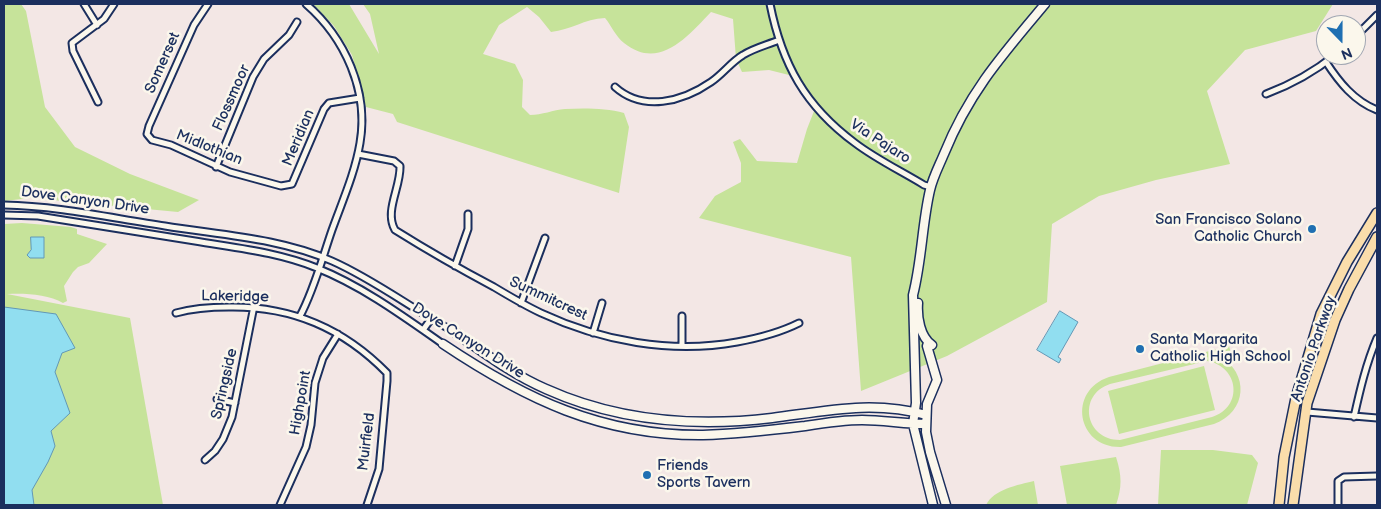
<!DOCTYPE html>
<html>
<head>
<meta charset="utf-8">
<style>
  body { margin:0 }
  #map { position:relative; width:1381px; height:509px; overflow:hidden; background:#f3e7e5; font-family:"Balsamiq Sans",sans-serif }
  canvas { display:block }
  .frame { position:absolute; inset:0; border:5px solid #1b2f5e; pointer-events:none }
  .north { position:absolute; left:1316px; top:15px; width:50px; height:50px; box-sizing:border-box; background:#fbf7ec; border:1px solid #a1a7b3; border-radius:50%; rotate:158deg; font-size:14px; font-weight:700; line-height:20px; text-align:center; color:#1b2f5e }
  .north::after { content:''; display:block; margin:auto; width:18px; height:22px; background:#1f6fb2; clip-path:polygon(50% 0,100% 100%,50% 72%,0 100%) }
</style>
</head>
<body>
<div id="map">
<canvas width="1381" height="509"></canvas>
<div class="frame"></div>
<div class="north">N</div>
</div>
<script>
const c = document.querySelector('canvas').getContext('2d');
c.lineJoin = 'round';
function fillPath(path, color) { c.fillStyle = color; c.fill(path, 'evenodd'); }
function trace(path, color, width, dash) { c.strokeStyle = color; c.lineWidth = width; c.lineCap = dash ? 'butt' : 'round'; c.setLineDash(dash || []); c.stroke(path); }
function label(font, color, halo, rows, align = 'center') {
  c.font = font + ' "Balsamiq Sans",sans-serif'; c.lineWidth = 5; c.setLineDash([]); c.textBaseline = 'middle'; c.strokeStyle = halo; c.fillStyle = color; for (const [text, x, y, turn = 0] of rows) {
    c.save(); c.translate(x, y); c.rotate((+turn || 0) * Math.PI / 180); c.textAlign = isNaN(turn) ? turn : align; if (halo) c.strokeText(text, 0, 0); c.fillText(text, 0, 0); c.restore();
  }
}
fillPath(new Path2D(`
  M4,4H21L26,11L45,107L75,147L130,174L199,200L178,212L31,198L4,201Z
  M313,4H349L379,54L370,14L363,4H1333L1316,31L1245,50L1207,91L1230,164L1156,180L1099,196L1052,224L1047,302L947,356L861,391L851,257L699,218L715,196L741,182V163L733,142L740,139L757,161L797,163L807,129L816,106L793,76L769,70L742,72L736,59L733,19L711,12C687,37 659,71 624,43C616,37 611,25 605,18C584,19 571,30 551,32L539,17L527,7L499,25L483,54L515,64L523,80L522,107L530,115C542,115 553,110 565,109C584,108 606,108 624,113L629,127L619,193L397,122L393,114L366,107L352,55L334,26Z
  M22,223L71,227L77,229V234L107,244L89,263L78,267L73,272L64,286L67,301L63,303C48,294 24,293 7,294L130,318L163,505H4V224Z
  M1229,346L1231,353L1219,356C1250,373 1247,412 1214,424L1121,447C1077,448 1067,391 1109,377ZM1207,361C1239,366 1244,407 1212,417L1120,440C1085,440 1077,395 1110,384Z
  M1204,366L1215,410L1119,434L1108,391Z
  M1161,450H1213L1252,455L1258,463L1247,505H1158Z
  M1116,457C1122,476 1122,487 1116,505H1067L1060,466Z
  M1034,481L1038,505H986C994,489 1018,485 1034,481Z`), '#c6e39a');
const water = new Path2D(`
  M31,237H44V258H30L27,255L31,250Z
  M4,307L56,314L75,348L62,353L55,372L70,413L51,431L55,446L48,462L32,490L34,505H4Z
  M1060,311L1078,322L1058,357L1061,359L1059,363L1037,350Z`);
fillPath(water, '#91def0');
trace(water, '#6298b6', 1);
const street = new Path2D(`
  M84,4L97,25
  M208,4L194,25L149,126L147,134L152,140L171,145L230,172L281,186L292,184L324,109L329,103L360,98
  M770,4C782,64 805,106 855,143C876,159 901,171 924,185L931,187
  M1356,36L1377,15
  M1326,62C1339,82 1354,101 1377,110
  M615,87C643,112 682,102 711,82C723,74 731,62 743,55C754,48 767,45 779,40
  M1266,94C1290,85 1314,72 1335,55
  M98,102L73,51L72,43L104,19L114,4
  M358,154L394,161L400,166C401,187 384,211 395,230C427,250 460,269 494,287C509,296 524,305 541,313C601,341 671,354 737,342C759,338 779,333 799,323
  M216,167L253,77L264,59L289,35L297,22
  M4,205C58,206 111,218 165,226C220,235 280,238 332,261C375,280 412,309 453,331
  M4,215L38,216C90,224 143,233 195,241C236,248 278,252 317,268C362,286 403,316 443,344
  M455,266L468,229V214
  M521,303L545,238
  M176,313C194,308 211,307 229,307C292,306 343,328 387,373V381L379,469L367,505
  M300,316C314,290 322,259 332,230C342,202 355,173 360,143C369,91 345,38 306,4
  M423,330L431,319
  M593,333L602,303
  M682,346V316
  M217,399L235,403
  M1307,412L1377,418
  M1354,417C1360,390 1366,364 1377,338
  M205,460L215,451L223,439L232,417L254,306
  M280,505L306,447L311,425L315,383L323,358L338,334
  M1338,505V481L1344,477L1377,476`);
const secondary = new Path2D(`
  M918,303C917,317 920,337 932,345
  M453,331C483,352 513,375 546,389C617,421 696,427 772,418C826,411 873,400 926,415
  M928,343L927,346L937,380L927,404L926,432L930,452L946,505
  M443,344C525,399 602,436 703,435C737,434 772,430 805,426C824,423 843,420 862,420C883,420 905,424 926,424
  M933,505L913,424L916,403L913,295C922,260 922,224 930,190C933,177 939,166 944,154C969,92 1003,54 1045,4`);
const primary = new Path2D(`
  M1279,505L1284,457L1296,398L1321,314L1347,262L1377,213
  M1293,505L1307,403L1335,320L1349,289L1377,237`);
trace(street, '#1b2f5e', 9);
trace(secondary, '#1b2f5e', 11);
trace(primary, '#1b2f5e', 12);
trace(street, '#fbf7ec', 5);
trace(secondary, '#fbf7ec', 8);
trace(primary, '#faddab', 9);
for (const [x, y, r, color] of [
  [1312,229,5,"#1f6fb2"],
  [1140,349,5,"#1f6fb2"],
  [647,475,5,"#1f6fb2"]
]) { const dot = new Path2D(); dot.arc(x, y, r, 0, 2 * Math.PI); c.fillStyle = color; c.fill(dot); trace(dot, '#fbf7ec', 2); }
label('15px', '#1b2f5e', '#fbf7ec', [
  ["Somerset",163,63,-66],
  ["Flossmoor",232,98,-66],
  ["Meridian",299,138,-67],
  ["Via Pajaro",880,142,33],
  ["Midlothian",209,148,22],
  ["Dove Canyon Drive",85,201,8],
  ["Lakeridge",235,297,1],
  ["Summitcrest",548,299,25],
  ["Dove Canyon Drive",468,341,32],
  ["Antonio Parkway",1314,349,-71],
  ["Springside",225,384,-77],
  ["Highpoint",301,403,-80],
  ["Muirfield",367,442,-83]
]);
label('15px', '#1b2f5e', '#fbf7ec', [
  ["San Francisco Solano",1302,220,"right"],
  ["Catholic Church",1302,237,"right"],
  ["Santa Margarita",1150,340],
  ["Catholic High School",1150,357],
  ["Friends",657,466],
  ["Sports Tavern",657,483]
], 'left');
</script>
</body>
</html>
